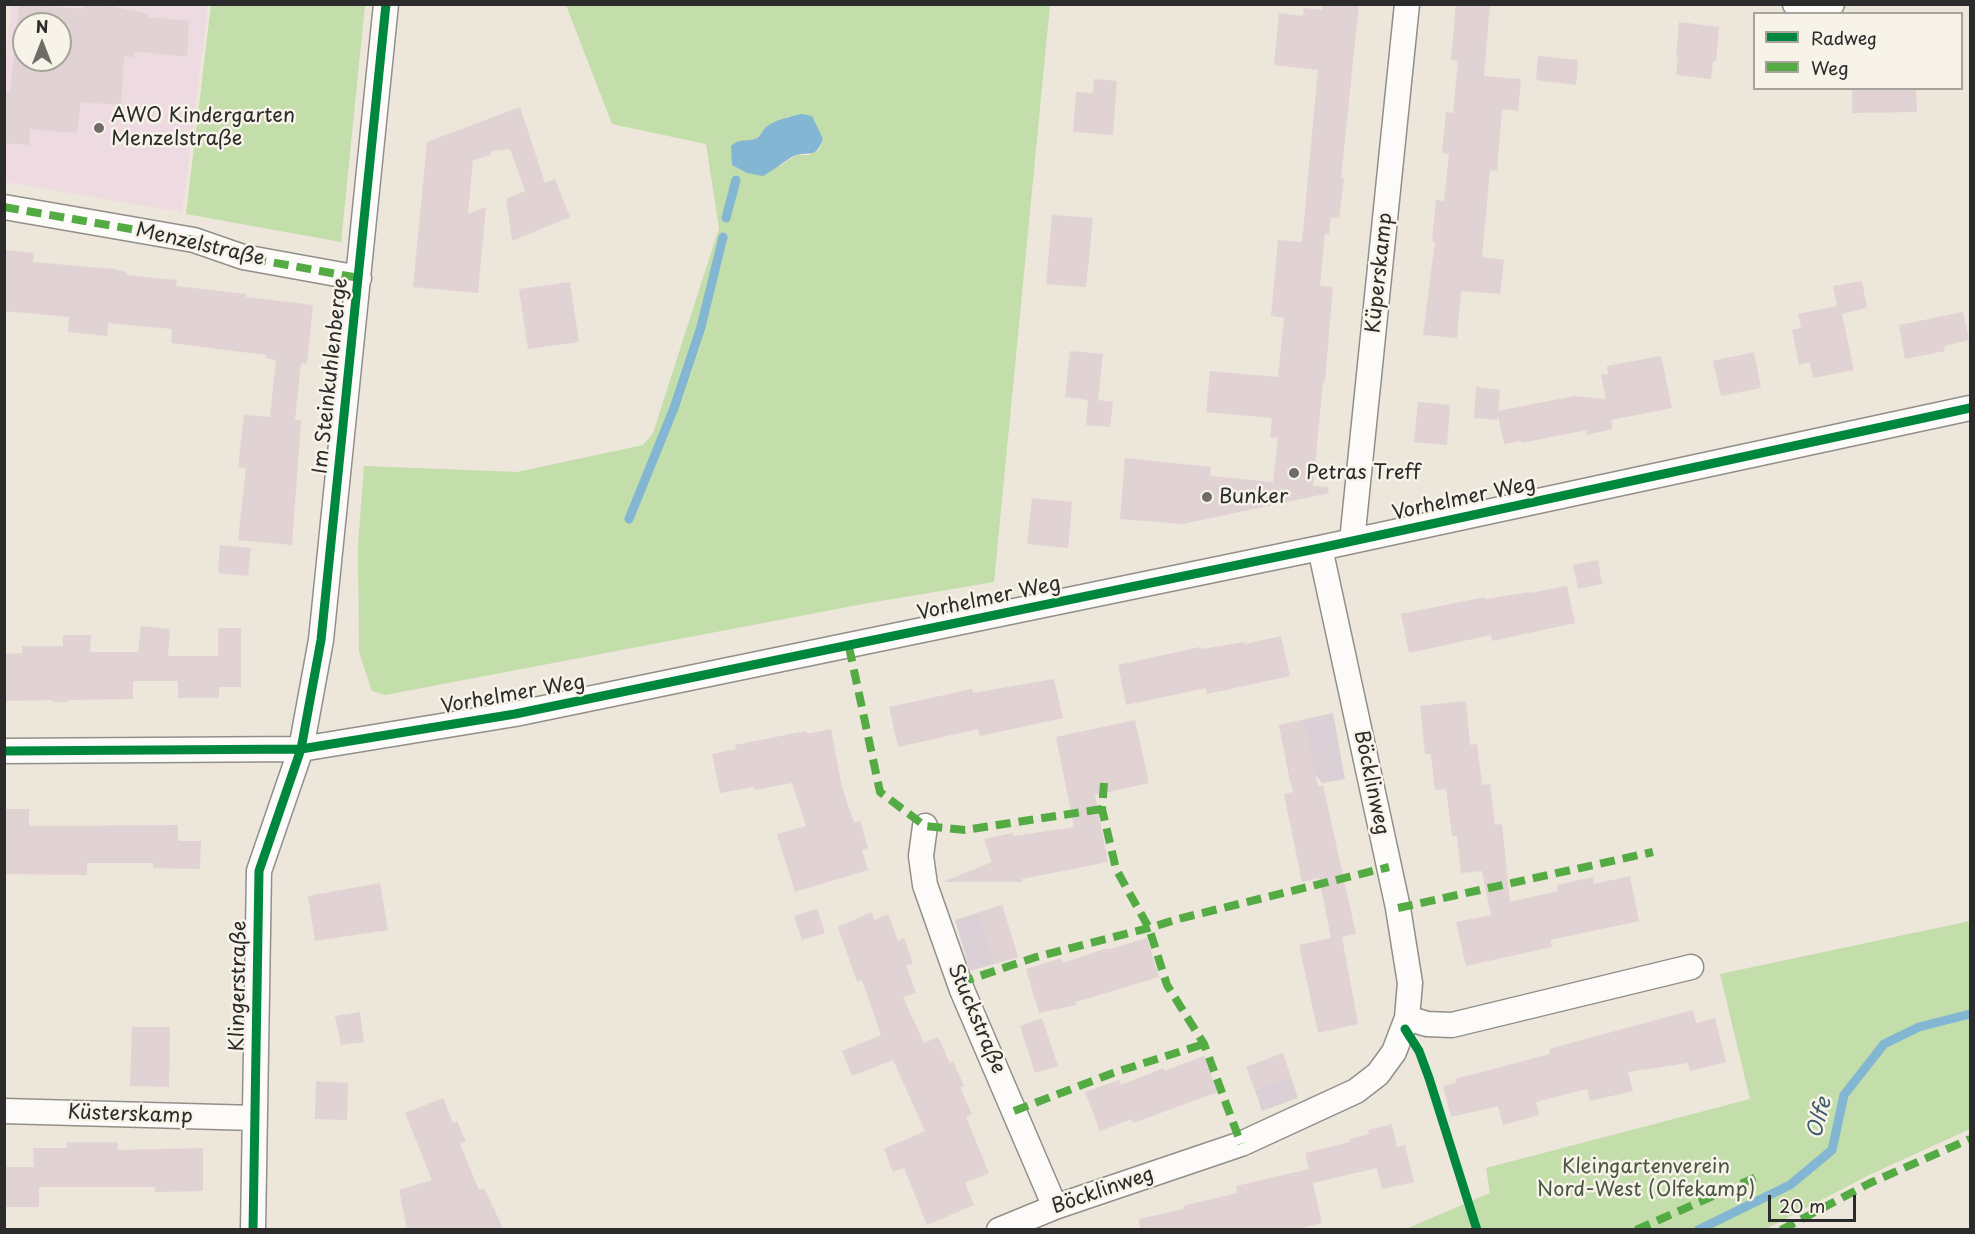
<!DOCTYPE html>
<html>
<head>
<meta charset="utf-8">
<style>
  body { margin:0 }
  #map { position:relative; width:1975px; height:1234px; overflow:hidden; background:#ede6da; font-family:"Playpen Sans",sans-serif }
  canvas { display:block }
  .frame { position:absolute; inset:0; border:6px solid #2b2b2b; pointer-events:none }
  .legend { position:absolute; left:1753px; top:12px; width:210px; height:78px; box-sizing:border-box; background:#f7f3e8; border:2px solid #a5a39c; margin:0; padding:8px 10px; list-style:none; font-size:18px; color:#2b2b2b }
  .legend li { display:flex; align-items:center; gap:12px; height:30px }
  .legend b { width:30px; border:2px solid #a5a39c }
  .north { position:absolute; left:12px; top:12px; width:60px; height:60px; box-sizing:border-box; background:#f7f3e8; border:2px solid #a5a39c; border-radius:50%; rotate:0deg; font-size:16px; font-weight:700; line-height:24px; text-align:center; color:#2b2b2b }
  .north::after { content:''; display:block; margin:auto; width:21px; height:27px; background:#6f6c68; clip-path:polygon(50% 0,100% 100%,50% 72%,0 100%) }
  .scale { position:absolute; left:1768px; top:1195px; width:88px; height:27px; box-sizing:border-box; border:3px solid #2b2b2b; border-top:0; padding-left:8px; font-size:18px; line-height:21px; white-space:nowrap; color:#2b2b2b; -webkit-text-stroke:4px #f7f3e8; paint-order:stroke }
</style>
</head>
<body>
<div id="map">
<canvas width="1975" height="1234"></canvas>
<div class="frame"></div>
<ul class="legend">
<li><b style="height:8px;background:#00873e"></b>Radweg</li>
<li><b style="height:8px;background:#54ab44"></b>Weg</li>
</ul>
<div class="north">N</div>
<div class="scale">20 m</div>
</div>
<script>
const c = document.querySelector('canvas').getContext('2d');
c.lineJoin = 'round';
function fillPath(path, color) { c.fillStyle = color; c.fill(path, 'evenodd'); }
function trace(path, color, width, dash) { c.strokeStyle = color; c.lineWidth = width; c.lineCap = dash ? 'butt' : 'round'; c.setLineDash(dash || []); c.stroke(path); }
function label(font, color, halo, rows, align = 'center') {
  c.font = font + ' "Playpen Sans",sans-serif'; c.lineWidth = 5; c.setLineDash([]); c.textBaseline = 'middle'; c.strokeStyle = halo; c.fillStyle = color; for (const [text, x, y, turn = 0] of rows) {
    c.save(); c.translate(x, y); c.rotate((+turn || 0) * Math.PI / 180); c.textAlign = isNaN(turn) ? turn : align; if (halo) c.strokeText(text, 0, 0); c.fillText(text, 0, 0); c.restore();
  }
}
fillPath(new Path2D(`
  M12,5H208L182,212L5,182L4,75ZM24,24H60V60H24Z`), '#eedae1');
fillPath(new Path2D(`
  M1333,713L1345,779L1322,783L1316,775L1290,781L1279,725Z
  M1002,905L1018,957L970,971L955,920Z
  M1291,1077L1298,1098L1262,1111L1255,1090Z`), '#dbd0d6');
fillPath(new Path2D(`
  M211,5H365L341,242L186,214Z
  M566,5H1050L994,582L863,604L385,695L372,691L359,652L358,545L364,466L517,472L643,445L653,433L719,228L706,144L612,124ZM789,116L823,139L819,150L809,155H796L780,166L747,173L732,165L755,139L762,134L766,128Z
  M1970,921V1129L1869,1175L1766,1229H1406L1490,1193L1486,1168L1750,1099L1720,974Z`), '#c3ddab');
fillPath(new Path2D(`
  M802,114L812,116L823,139C815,159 812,151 796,155C790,157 771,172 763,176L747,173L732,165L731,146C741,137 747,143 757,138C762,135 762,131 766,127C775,120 791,116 802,114Z`), '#83b6d2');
trace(new Path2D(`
  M726,218L736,180
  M629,519L674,408L701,327L723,237
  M1698,1230L1790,1185L1832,1150L1844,1095L1884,1044L1919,1027L1970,1014`), '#83b6d2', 9);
fillPath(new Path2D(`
  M19,4L84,9L85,4H101L148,14V17L189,21L187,57L134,51V57L124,56L121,105L81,102L77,133L30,129L29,145L4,143V92H10ZM24,24H60V60H24Z
  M1323,4H1359L1341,178H1344L1339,218H1331L1329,234H1325L1320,286L1333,287L1325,381H1323L1313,486L1328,487L1329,493L1183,524L1120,519L1125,458L1211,467L1210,476L1273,482L1278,438L1270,437L1272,418L1206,412L1210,371L1278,377L1284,318L1271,316L1278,240L1302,242L1318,70L1274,65L1279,13L1303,16L1304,8L1322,10Z
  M1456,4H1490L1484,76L1521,79L1518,111L1502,109L1497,171L1490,170L1482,257L1504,260L1500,294L1461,291L1457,338L1423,335L1435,242L1432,241L1436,200L1444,201L1449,154L1442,153L1446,112L1453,113L1458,61L1451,60Z
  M1679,22L1719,27L1716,61H1713L1711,79L1676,75L1678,57H1676Z
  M1538,56L1578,60L1576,85L1536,80Z
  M1094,79L1117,81L1113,135L1073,132L1076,92L1093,93Z
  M1852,88H1916L1917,112L1852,113Z
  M520,107L545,183L555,179L570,217L512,241L506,199L525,191L510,149L491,151V155L473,160L468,214L486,207L478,293L413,287L427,142Z
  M1052,215L1093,218L1086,287L1046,284Z
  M4,250L34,253L33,262L113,269L126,272V275L177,280L176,286L246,294V297L313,305L307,364L301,363L295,420H301L292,545L238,540L246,468L238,467L244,415L270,417L276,360L266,358V355L171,343L172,329L108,323L107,336L68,332L69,317L4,311Z
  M1862,281L1867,308L1842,314L1854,370L1813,378L1810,362L1799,365L1792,330L1801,328L1798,314L1837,306L1833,286Z
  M570,282L579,342L528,349L519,289Z
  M1963,312L1969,340L1944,346L1945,351L1905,359L1899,325Z
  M1070,351L1103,354L1098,400L1113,402L1110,427L1086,425L1088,400L1065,397Z
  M1754,352L1761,388L1721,396L1713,361Z
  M1661,356L1672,408L1611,420L1613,429L1586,435L1587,430L1521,443V441L1504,444L1498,415L1497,420L1474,418L1476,387L1500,390L1498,411L1574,396L1606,399L1601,375L1608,374L1607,366Z
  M1418,402L1450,405L1447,445L1414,442Z
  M1032,498L1072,502L1068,548L1027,544Z
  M220,545L251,548L248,576L218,573Z
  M1598,560L1602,584L1578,589L1573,565Z
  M1567,586L1575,623L1492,641L1491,635L1409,653L1401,614L1485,597V599L1530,592V593Z
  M141,626L170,629L168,656H218V628H241V687H219V698H178V681H133V699L69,700L67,702H54L52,700L4,701L5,654L22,653V646H63V635H91L90,652H138Z
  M1281,636L1290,676L1207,694L1206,688L1126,705L1118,665L1200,647L1201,649L1245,642V644Z
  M1054,679L1063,718L980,736L978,729L898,747L889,707L972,689L973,693Z
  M1466,701L1470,745L1477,744L1482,785L1490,784L1495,825L1502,824L1510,902L1558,891L1557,885L1593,877L1594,884L1630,876L1639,921L1550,940L1552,947L1466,966L1456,922L1491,915L1482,871L1461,873L1457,836H1452L1446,789L1435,790L1431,754H1425L1420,706Z
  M1135,720L1149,783L1095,795L1108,862L1022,879L1023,882H943L992,862L984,839L1013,833L1014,836L1074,827L1056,737Z
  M1304,720L1318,786L1323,785L1356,934L1342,937L1358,1024L1318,1033L1299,945L1331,938L1319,878L1302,882L1284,794L1293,792L1279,725Z
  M831,729L842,787L854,823L860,821L868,848L862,850L868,870L795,892L777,834L806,826L792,783L755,790L754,787L720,793L712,754L736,749L735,745L806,731L807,734Z
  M4,809H29V826L178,825V841H201L200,869L153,868V863H87V875L4,874Z
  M380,883L388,930L315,941L308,896Z
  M1002,905L1018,957L994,964L979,913Z
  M817,909L825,933L802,940L794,916Z
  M872,912L874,920L888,914L898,941L904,938L913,964L906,965L916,993L903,997L924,1043L938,1037L950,1063L953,1061L964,1086L960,1087L972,1114L966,1117L989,1173L965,1183L974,1205L927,1225L904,1168L893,1172L884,1149L925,1131L893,1060L852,1076L842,1051L881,1035L862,980L857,982L838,927Z
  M1147,938L1159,977L1076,1002V1005L1039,1013L1026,969L1061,958L1063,963L1107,948V950Z
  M1693,1010L1696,1023L1715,1018L1726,1062L1690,1071L1688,1063L1628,1072L1633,1091L1590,1101L1587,1089L1536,1102L1539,1115L1503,1125L1498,1106L1451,1117L1443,1086L1456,1083L1455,1079L1550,1054L1549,1049Z
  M360,1012L364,1042L341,1045L335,1016Z
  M1042,1018L1058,1066L1035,1073L1020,1026Z
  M132,1027H170L169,1087L130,1086Z
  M1283,1053L1291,1077L1255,1090L1246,1067Z
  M1204,1056L1218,1092L1133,1123L1132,1119L1100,1131L1085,1092L1119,1080L1121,1085L1164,1068V1071Z
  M316,1081L348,1083L347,1120L315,1119Z
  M443,1098L453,1123L457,1121L466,1142L460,1144L479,1190L484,1188L504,1230H407L399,1190L432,1180L405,1113Z
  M1392,1124L1397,1147L1405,1145L1414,1182L1382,1189L1377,1168L1313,1183L1322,1223L1294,1230H1140L1139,1219L1184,1209L1183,1206L1237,1193L1236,1186L1309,1169L1305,1153L1350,1142V1139L1369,1134L1368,1130Z
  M67,1142H117L118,1150L203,1148V1191L155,1192V1187H39V1207H4V1167H34L33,1148H67Z`), '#e1d2d4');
const street = new Path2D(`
  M1795,4H1832
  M4,207L194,240L243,257L359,278
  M1352,541L1407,4
  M4,751L301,749L515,714L1320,548L1970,408
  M925,826L921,856L925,885L962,990L1055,1207
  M1407,1018L1427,1024L1452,1025L1691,967
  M4,1111L255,1118
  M253,1230L259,871L301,749L321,640L386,4
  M999,1230L1055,1207L1241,1144L1356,1091L1378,1074L1394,1052L1407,1018L1410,983L1398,908L1320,548`);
trace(street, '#928f89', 27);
trace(street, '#fcfbf9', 24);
trace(new Path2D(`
  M4,207L194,240L243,257L359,278
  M849,647L880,792L925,826L965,830L1102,809
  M1104,783L1102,809L1116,869L1149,928L1167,985L1204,1044L1241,1144
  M1398,908L1653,852
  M959,983L1036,957L1149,928L1178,919L1389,867
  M1014,1111L1113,1073L1204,1044
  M1636,1230L1761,1175
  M1781,1230L1870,1183L1970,1139`), '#54ab44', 8, [15, 8]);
trace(new Path2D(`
  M4,751L301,749L515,714L1320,548L1970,408
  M1405,1029L1419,1051L1429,1078L1477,1230
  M253,1230L259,871L301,749L321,640L386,4`), '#00873e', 9);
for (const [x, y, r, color] of [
  [99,128,6,"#6f6c68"],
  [1294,473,6,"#6f6c68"],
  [1207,497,6,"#6f6c68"]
]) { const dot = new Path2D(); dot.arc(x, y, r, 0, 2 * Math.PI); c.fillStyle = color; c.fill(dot); trace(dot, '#f7f3e8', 2); }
label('20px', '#2b2b2b', '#f7f3e8', [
  ["AWO Kindergarten",111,116],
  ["Menzelstraße",111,139],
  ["Petras Treff",1306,473],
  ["Bunker",1219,497]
], 'left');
label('20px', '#2b2b2b', '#f7f3e8', [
  ["Menzelstraße",200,245,13],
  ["Küperskamp",1380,273,-84],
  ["Im Steinkuhlenberge",331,376,-84],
  ["Vorhelmer Weg",1464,499,-12],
  ["Vorhelmer Weg",989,599,-12],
  ["Vorhelmer Weg",513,695,-10],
  ["Böcklinweg",1371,783,78],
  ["Klingerstraße",239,986,-89],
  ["Stuckstraße",976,1019,67],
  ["Küsterskamp",130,1115,2],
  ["Böcklinweg",1103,1191,-19]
]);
label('20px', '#485642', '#f7f3e8', [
  ["Kleingartenverein",1646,1167],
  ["Nord-West (Olfekamp)",1646,1190]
]);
label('italic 21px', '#3c5b6c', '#f7f3e8', [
  ["Olfe",1820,1118,-75]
]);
</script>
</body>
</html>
